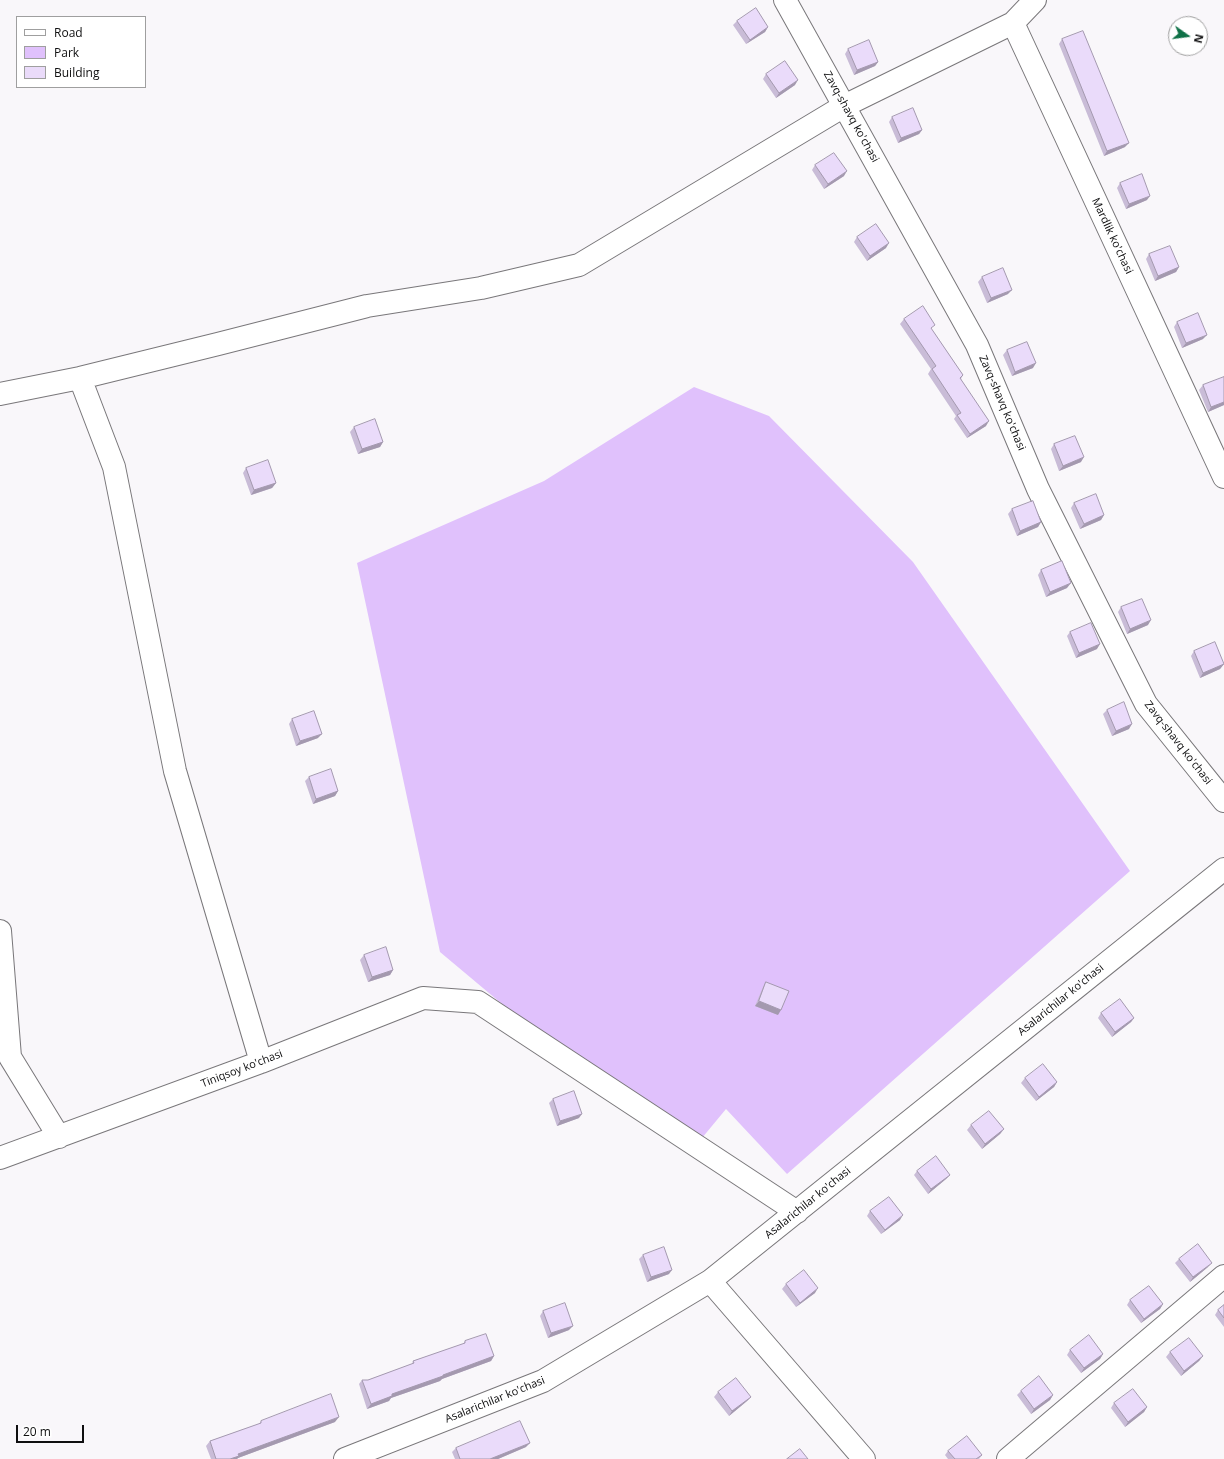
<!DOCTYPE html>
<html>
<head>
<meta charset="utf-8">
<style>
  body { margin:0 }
  #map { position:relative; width:1224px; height:1459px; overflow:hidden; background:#f9f7fa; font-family:"Open Sans",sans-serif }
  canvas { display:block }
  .legend { position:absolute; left:16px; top:16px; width:130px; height:72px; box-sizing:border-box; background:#fff; border:1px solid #9f9f9f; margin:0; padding:5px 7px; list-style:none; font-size:12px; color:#0f0f10 }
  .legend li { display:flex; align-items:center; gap:8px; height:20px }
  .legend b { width:20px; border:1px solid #9f9f9f }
  .north { position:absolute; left:1168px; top:16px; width:40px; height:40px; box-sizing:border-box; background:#fff; border:1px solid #9f9f9f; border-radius:50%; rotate:104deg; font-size:11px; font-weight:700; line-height:16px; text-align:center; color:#0f0f10 }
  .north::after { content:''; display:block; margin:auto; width:14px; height:18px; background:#0f7147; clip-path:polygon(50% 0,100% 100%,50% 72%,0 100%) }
  .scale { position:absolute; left:16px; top:1425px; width:68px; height:18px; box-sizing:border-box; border:2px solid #0f0f10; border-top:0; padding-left:5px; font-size:12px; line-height:14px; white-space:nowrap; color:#0f0f10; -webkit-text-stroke:3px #fff; paint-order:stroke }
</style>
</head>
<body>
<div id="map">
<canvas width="1224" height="1459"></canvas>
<ul class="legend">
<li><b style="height:5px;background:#fff"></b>Road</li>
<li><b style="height:11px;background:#e0c1fc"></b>Park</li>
<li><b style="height:11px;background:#eadbfa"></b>Building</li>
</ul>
<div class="north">N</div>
<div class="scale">20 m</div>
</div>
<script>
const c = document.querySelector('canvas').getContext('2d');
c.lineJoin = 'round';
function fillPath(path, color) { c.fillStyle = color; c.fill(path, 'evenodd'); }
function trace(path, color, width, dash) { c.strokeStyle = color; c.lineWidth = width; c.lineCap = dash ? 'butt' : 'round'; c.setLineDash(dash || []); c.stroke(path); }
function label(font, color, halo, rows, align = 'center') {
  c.font = font + ' "Open Sans",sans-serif'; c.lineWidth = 3.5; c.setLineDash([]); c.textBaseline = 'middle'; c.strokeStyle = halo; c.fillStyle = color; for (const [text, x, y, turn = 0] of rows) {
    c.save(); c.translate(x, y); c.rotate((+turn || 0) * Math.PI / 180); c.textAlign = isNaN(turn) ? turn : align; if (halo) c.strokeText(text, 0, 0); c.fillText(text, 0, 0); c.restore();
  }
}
fillPath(new Path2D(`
  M694,387L769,416L913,562L1130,871L787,1174L726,1109L702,1138L551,1045L440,952L357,563L544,481Z`), '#e0c1fc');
const street = new Path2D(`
  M785,0L977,345L1038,489L1146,704L1224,801
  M1035,0L1013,23L1224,477
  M80,378L114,467L175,771L261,1062
  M0,394L80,378L218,344L367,306L481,288L579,265L844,106L1013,23
  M0,931L10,1057L59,1137
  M0,1158L261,1062L423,998L478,1002L797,1212
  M710,1281L864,1459
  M345,1459L543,1381L710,1281L1224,869
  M1008,1459L1224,1276`);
trace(street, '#79777a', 24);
trace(street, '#fff', 22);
fillPath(new Path2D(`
  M737,21L768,27L765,32L746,44L733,25Z
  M1062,39L1125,147L1104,156L1059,44Z
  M848,49L878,62L875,66L854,75L845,54Z
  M766,74L795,85L776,98L763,79Z
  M892,117L922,130L919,134L898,143L889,122Z
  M815,165L844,176L824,189L812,170Z
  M1120,183L1147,200L1126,209L1117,188Z
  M857,237L886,248L867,261L854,242Z
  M1149,254L1179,267L1176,272L1155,281L1146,259Z
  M982,277L1008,294L987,303L978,282Z
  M904,319L932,330L963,375L961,379L986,426L967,438L954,419L956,416L928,374L931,369L900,324Z
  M1177,322L1203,339L1182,348L1174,327Z
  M1007,350L1033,368L1012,376L1003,355Z
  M1224,378V405L1208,412L1199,390L1203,385Z
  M354,427L383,442L380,447L358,454L350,432Z
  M1054,444L1081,462L1059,471L1051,449Z
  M246,468L276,483L272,488L251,495L243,473Z
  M1074,503L1104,515L1101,520L1080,529L1071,508Z
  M1012,509L1041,522L1038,527L1017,536L1008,514Z
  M1041,570L1067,588L1046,597L1038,575Z
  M1121,607L1148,625L1127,634L1118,612Z
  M1070,632L1097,649L1076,658L1067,636Z
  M1194,651L1224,664L1220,669L1200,678L1191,656Z
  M1107,710L1129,729L1112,736L1103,714Z
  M292,719L318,738L296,746L289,724Z
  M309,777L338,791L335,796L313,804L305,781Z
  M364,955L393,970L390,975L368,982L360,960Z
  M766,982L778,1015L755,1006L763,987Z
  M1101,1013L1134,1018L1131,1022L1112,1037L1098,1018Z
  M1025,1078L1057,1082L1054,1087L1036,1101L1021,1083Z
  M553,1099L579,1118L557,1126L549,1103Z
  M971,1125L1004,1129L1000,1134L982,1149L967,1130Z
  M917,1171L950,1175L946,1179L928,1194L914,1175Z
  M870,1211L900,1220L881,1234L867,1216Z
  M643,1255L669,1274L647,1282L639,1259Z
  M1179,1259L1208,1267L1190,1282L1175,1263Z
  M786,1284L815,1293L796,1307L782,1289Z
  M1130,1300L1163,1304L1160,1309L1141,1323L1127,1305Z
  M1224,1305V1327L1215,1315L1218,1310Z
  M543,1311L569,1330L548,1338L540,1316Z
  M465,1341L494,1356L491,1361L442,1379L440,1381L391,1398L389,1401L367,1409L359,1384L362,1380H368L412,1364L413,1361L463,1344Z
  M1070,1350L1103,1354L1100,1359L1081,1373L1067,1355Z
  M1170,1352L1203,1356L1199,1361L1181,1376L1166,1357Z
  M1021,1391L1053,1395L1050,1400L1031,1414L1017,1395Z
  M718,1392L751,1397L747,1401L729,1416L714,1397Z
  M1114,1403L1147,1407L1144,1412L1125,1427L1111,1408Z
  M261,1421L335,1422L238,1458L237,1459H211L206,1446L210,1441L259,1424Z
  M526,1447L498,1459H455L452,1452L456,1448Z
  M948,1451L982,1455L979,1459H948L945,1455Z`), '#c9bcd7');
fillPath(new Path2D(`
  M768,27L765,32L746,44L750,40Z
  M878,62L875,66L854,75L857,70Z
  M798,80L795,85L776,98L779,93Z
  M922,130L919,134L898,143L901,138Z
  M1129,143L1125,147L1104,156L1107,151Z
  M847,171L844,176L824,189L828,184Z
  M1150,196L1147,200L1126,209L1129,204Z
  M889,243L886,248L867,261L870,256Z
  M1179,267L1176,272L1155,281L1158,276Z
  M1012,290L1008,294L987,303L991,298Z
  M1207,335L1203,339L1182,348L1186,343Z
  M1036,363L1033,368L1012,376L1015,372Z
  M1224,402V405L1208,412L1211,407Z
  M989,421L986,426L967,438L970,434Z
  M383,442L380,447L358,454L362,449Z
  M1084,457L1081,462L1059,471L1063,466Z
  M276,483L272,488L251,495L254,490Z
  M1104,515L1101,520L1080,529L1084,524Z
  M1041,522L1038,527L1017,536L1020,531Z
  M1071,583L1067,588L1046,597L1050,592Z
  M1151,620L1148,625L1127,634L1130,629Z
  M1100,644L1097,649L1076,658L1079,653Z
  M1224,664L1220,669L1200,678L1203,673Z
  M1132,724L1129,729L1112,736L1116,731Z
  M322,734L318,738L296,746L300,741Z
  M338,791L335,796L313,804L316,799Z
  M393,970L390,975L368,982L372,977Z
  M759,1001L781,1010L778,1015L755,1006Z
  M1134,1018L1131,1022L1112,1037L1115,1032Z
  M1057,1082L1054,1087L1036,1101L1039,1097Z
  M582,1114L579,1118L557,1126L560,1121Z
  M1004,1129L1000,1134L982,1149L985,1144Z
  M950,1175L946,1179L928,1194L931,1189Z
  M903,1215L900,1220L881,1234L885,1230Z
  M1212,1263L1208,1267L1190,1282L1193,1277Z
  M672,1270L669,1274L647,1282L651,1277Z
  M818,1288L815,1293L796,1307L800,1303Z
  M1163,1304L1160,1309L1141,1323L1144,1319Z
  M573,1326L569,1330L548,1338L551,1333Z
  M1103,1354L1100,1359L1081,1373L1084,1368Z
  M494,1356L491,1361L442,1379L440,1381L391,1398L389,1401L367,1409L371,1404L392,1394Z
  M1203,1356L1199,1361L1181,1376L1184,1371Z
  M1053,1395L1050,1400L1031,1414L1034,1409Z
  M751,1397L747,1401L729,1416L732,1411Z
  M1147,1407L1144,1412L1125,1427L1128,1422Z
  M339,1417L335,1422L238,1458L237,1459H230L238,1454Z
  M530,1443L526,1447L498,1459H490Z`), '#a499af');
const building = new Path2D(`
  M756,8L768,27L750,40L737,21Z
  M1083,31L1129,143L1107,151L1062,39Z
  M869,40L878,62L857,70L848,49Z
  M785,61L798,80L779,93L766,74Z
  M913,108L922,130L901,138L892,117Z
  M834,153L847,171L828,184L815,165Z
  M1142,174L1150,196L1129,204L1120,183Z
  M876,224L889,243L870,256L857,237Z
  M1170,246L1179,267L1158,276L1149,254Z
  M1003,268L1012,290L991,298L982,277Z
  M923,306L935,325L931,328L963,375L960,378L989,421L970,434L957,415L961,413L932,369L936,366L904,319Z
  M1198,313L1207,335L1186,343L1177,322Z
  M1027,342L1036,363L1015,372L1007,350Z
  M1224,377V402L1211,407L1203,385Z
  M375,419L383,442L362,449L354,427Z
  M1075,436L1084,457L1063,466L1054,444Z
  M268,460L276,483L254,490L246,468Z
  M1096,494L1104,515L1084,524L1074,503Z
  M1033,501L1041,522L1020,531L1012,509Z
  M1062,561L1071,583L1050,592L1041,570Z
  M1142,599L1151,620L1130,629L1121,607Z
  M1091,623L1100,644L1079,653L1070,632Z
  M1215,642L1224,664L1203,673L1194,651Z
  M1124,702L1132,724L1116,731L1107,710Z
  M314,711L322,734L300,741L292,719Z
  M331,769L338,791L316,799L309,777Z
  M386,947L393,970L372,977L364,955Z
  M766,982L789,991L781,1010L759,1001Z
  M1120,999L1134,1018L1115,1032L1101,1013Z
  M1043,1064L1057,1082L1039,1097L1025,1078Z
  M574,1091L582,1114L560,1121L553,1099Z
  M989,1111L1004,1129L985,1144L971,1125Z
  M936,1156L950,1175L931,1189L917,1171Z
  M889,1197L903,1215L885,1230L870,1211Z
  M1198,1244L1212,1263L1193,1277L1179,1259Z
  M664,1247L672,1270L651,1277L643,1255Z
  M804,1270L818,1288L800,1303L786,1284Z
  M1149,1286L1163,1304L1144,1319L1130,1300Z
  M565,1303L573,1326L551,1333L543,1311Z
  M1224,1305V1318L1218,1310Z
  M486,1334L494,1356L443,1375V1376L392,1394V1396L371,1404L362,1380H368L414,1363L413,1361L465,1343V1341Z
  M1089,1335L1103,1354L1084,1368L1070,1350Z
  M1189,1338L1203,1356L1184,1371L1170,1352Z
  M1039,1376L1053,1395L1034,1409L1021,1391Z
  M736,1378L751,1397L732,1411L718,1392Z
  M1133,1389L1147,1407L1128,1422L1114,1403Z
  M331,1394L339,1417L238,1454L239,1456L230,1459H216L210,1441L261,1423V1421Z
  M520,1421L530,1443L490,1459H460L456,1448Z
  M967,1436L982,1455L976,1459H955L948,1451Z
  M800,1449L808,1459H787Z`);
fillPath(building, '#eadbfa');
trace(building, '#a499af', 1);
label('11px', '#0f0f10', '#fff', [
  ["Zavq-shavq ko'chasi",851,117,61],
  ["Mardlik ko'chasi",1112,236,65],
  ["Zavq-shavq ko'chasi",1002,403,67],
  ["Zavq-shavq ko'chasi",1178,743,52],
  ["Asalarichilar ko'chasi",1061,1000,-39],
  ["Tiniqsoy ko'chasi",242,1069,-21],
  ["Asalarichilar ko'chasi",808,1203,-39],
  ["Asalarichilar ko'chasi",495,1400,-22]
]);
</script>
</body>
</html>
